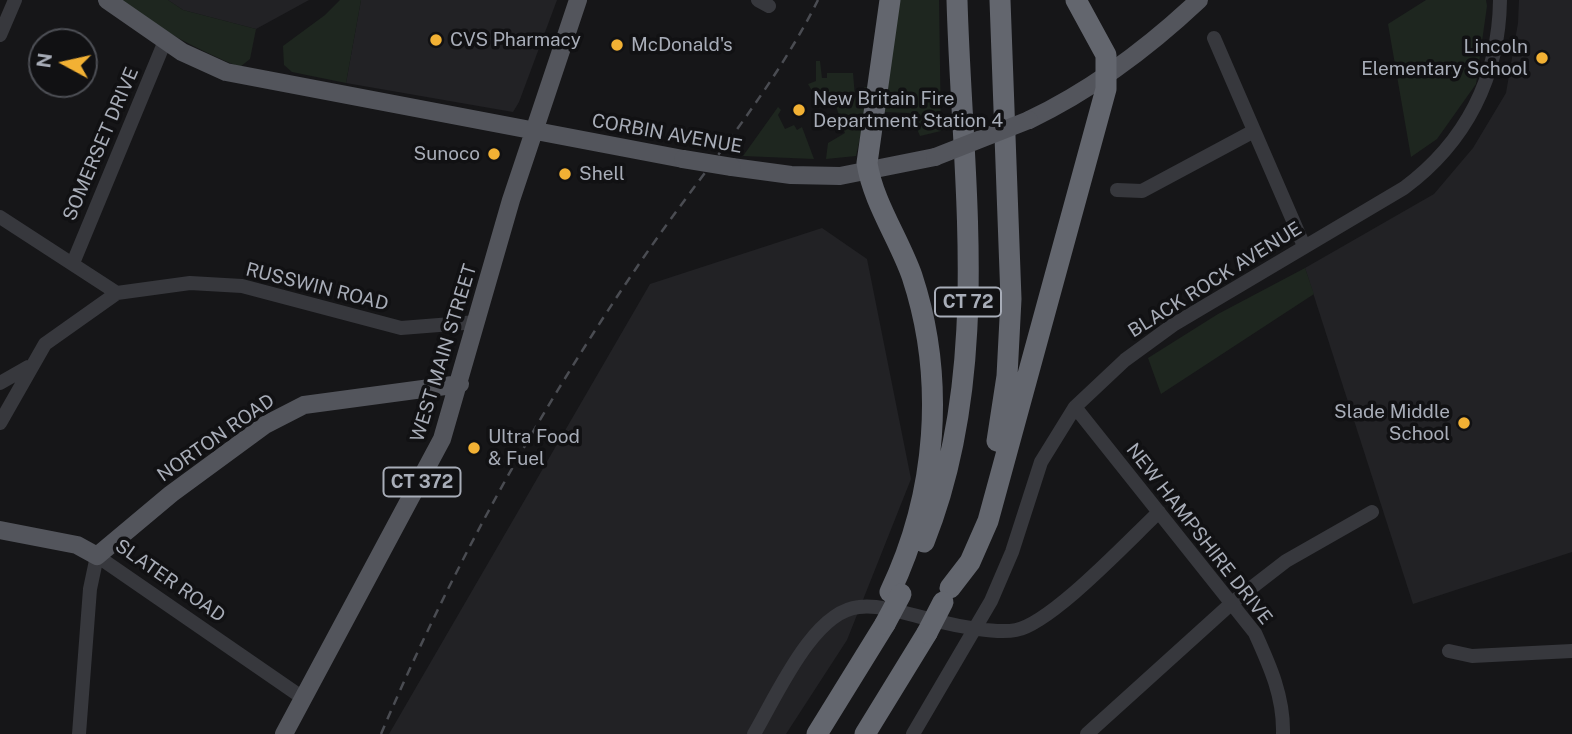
<!DOCTYPE html>
<html>
<head>
<meta charset="utf-8">
<style>
  body { margin:0 }
  #map { position:relative; width:1572px; height:734px; overflow:hidden; background:#161618; font-family:"Public Sans",sans-serif }
  canvas { display:block }
  .north { position:absolute; left:28px; top:28px; width:70px; height:70px; box-sizing:border-box; background:#111113; border:2px solid #4d4f55; border-radius:50%; rotate:278deg; font-size:19px; font-weight:700; line-height:28px; text-align:center; color:#a8adb8 }
  .north::after { content:''; display:block; margin:auto; width:24px; height:32px; background:#f2b134; clip-path:polygon(50% 0,100% 100%,50% 72%,0 100%) }
</style>
</head>
<body>
<div id="map">
<canvas width="1572" height="734"></canvas>
<div class="north">N</div>
</div>
<script>
const c = document.querySelector('canvas').getContext('2d');
c.lineJoin = 'round';
function fillPath(path, color) { c.fillStyle = color; c.fill(path, 'evenodd'); }
function trace(path, color, width, dash) { c.strokeStyle = color; c.lineWidth = width; c.lineCap = dash ? 'butt' : 'round'; c.setLineDash(dash || []); c.stroke(path); }
function label(font, color, halo, rows, align = 'center') {
  c.font = font + ' "Public Sans",sans-serif'; c.lineWidth = 7; c.setLineDash([]); c.textBaseline = 'middle'; c.strokeStyle = halo; c.fillStyle = color; for (const [text, x, y, turn = 0] of rows) {
    c.save(); c.translate(x, y); c.rotate((+turn || 0) * Math.PI / 180); c.textAlign = isNaN(turn) ? turn : align; if (halo) c.strokeText(text, 0, 0); c.fillText(text, 0, 0); c.restore();
  }
}
fillPath(new Path2D(`
  M168,0H309L256,29L183,10Z
  M361,0H557L519,102L513,112L346,83Z
  M1519,0H1572V552L1413,604L1305,268L1434,194L1473,148L1506,93L1518,23Z
  M822,228L867,259L911,479L847,640L786,734H389L650,284Z`), '#222225');
fillPath(new Path2D(`
  M119,0H168L183,10L256,29L250,59L240,67C197,50 157,28 119,0Z
  M340,0H361L346,83L292,72L284,65L283,46L325,15Z
  M898,0H939L941,131L920,136L910,113L883,112Z
  M1426,0H1486L1487,6L1476,84L1437,139L1411,157L1388,24Z
  M816,61H820L822,78H827V73H853L855,97L862,98L864,87H871L856,156L826,159L828,143L845,133L836,106H821L808,84L816,81Z
  M778,107L781,110L778,115L785,129L794,125L797,130L802,127L814,159L743,156Z
  M1305,268L1314,294L1161,394L1148,358L1218,314Z`), '#1e261f');
trace(new Path2D(`
  M758,0L769,6
  M0,35L15,0
  M1214,38L1304,246
  M1117,190L1142,191L1254,131
  M0,217L117,293
  M73,263L165,41
  M0,383L28,367
  M1075,407L1255,633C1270,666 1284,697 1283,734
  M0,423L45,344L117,293L190,283L242,286L401,328L477,322
  M1449,651L1472,656L1572,651
  M79,734L90,589L97,556L303,698
  M754,734C776,697 813,611 859,607C883,604 913,616 937,621C957,626 997,634 1016,630C1052,623 1130,539 1159,512
  M913,734L991,601L1012,552L1041,462L1075,407L1125,360L1173,325L1404,188C1466,142 1499,77 1500,0
  M1087,734L1233,602L1286,561L1372,512`), '#37383d', 14);
trace(new Path2D(`
  M107,0L182,52L226,72L683,159
  M1029,120C1092,90 1148,48 1199,0
  M732,167L791,175L840,176L935,157
  M0,530L77,545L97,556L171,494L265,425L304,405L460,384
  M284,734L442,439L511,200L578,0`), '#53555c', 18);
trace(new Path2D(`
  M890,0L867,163C873,202 899,239 912,276C946,379 937,494 890,592
  M997,441L1007,376L1011,299L1000,0
  M924,542C993,370 962,180 957,0
  M950,588L970,562L988,521L1106,89V55L1076,0
  M817,734L885,624
  M865,734L927,633`), '#63666e', 21);
trace(new Path2D(`
  M381,734C451,570 537,414 637,267C697,178 770,96 818,0`), '#4a4c52', 2.5, [9, 7]);
trace(new Path2D(`
  M935,157L1029,120
  M683,159L732,167`), '#53555c', 18);
trace(new Path2D(`
  M885,624L901,594
  M927,633L943,602`), '#63666e', 21);
for (const [x, y, r, color] of [
  [436,40,7,"#f2b134"],
  [617,45,7,"#f2b134"],
  [1542,58,7,"#f2b134"],
  [799,110,7,"#f2b134"],
  [494,154,7,"#f2b134"],
  [565,174,7,"#f2b134"],
  [1464,423,7,"#f2b134"],
  [474,448,7,"#f2b134"]
]) { const dot = new Path2D(); dot.arc(x, y, r, 0, 2 * Math.PI); c.fillStyle = color; c.fill(dot); trace(dot, '#111113', 2.5); }
for (const [x, y, w] of [
  [968,302,66],
  [422,482,77]
]) { const box = new Path2D(); box.roundRect(x - w / 2, y - 14.5, w, 29, 5); c.fillStyle = '#111113'; c.fill(box); trace(box, '#a8adb8', 2); }
label('bold 18px', '#a8adb8', null, [
  ["CT 72",968,302],
  ["CT 372",422,482]
]);
label('19px', '#a8adb8', '#111113', [
  ["CVS Pharmacy",450,40],
  ["McDonald's",631,45],
  ["Lincoln",1528,47,"right"],
  ["Elementary School",1528,69,"right"],
  ["New Britain Fire",813,99],
  ["Department Station 4",813,121],
  ["Sunoco",480,154,"right"],
  ["Shell",579,174],
  ["Slade Middle",1450,412,"right"],
  ["School",1450,434,"right"],
  ["Ultra Food",488,437],
  ["& Fuel",488,459]
], 'left');
label('19px', '#a8adb8', '#111113', [
  ["CORBIN AVENUE",667,134,10],
  ["SOMERSET DRIVE",101,144,-67],
  ["BLACK ROCK AVENUE",1215,280,-32],
  ["RUSSWIN ROAD",317,287,14],
  ["WEST MAIN STREET",444,353,-73],
  ["NORTON ROAD",216,438,-35],
  ["NEW HAMPSHIRE DRIVE",1199,534,52],
  ["SLATER ROAD",170,581,35]
]);
</script>
</body>
</html>
